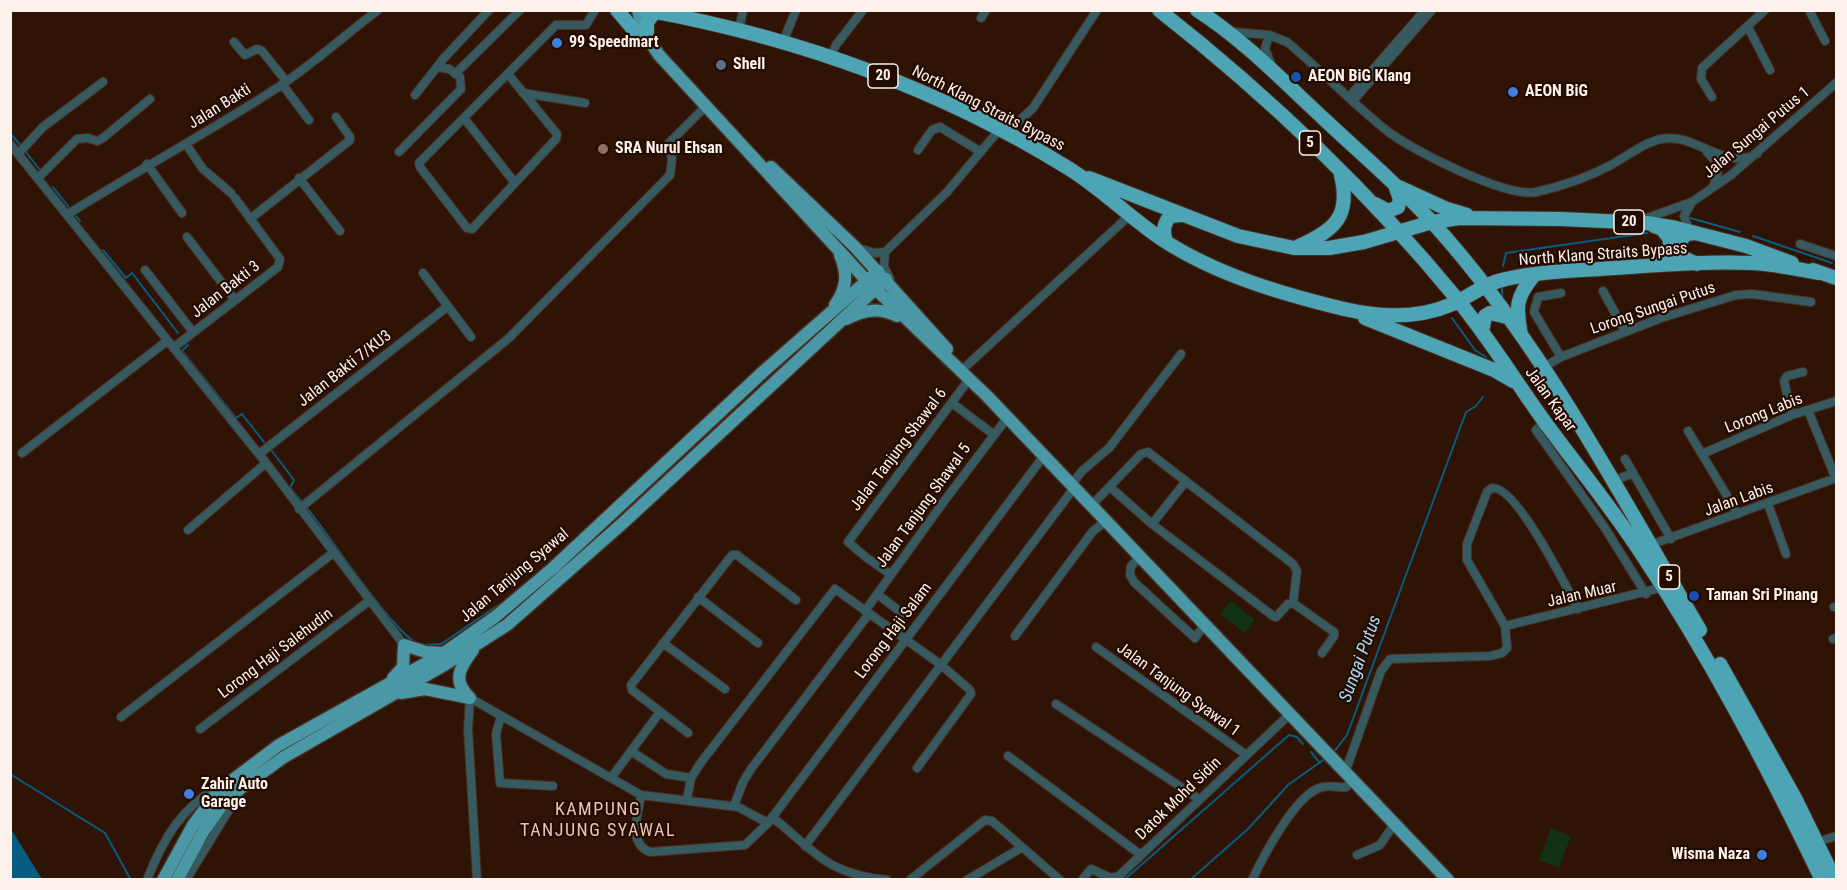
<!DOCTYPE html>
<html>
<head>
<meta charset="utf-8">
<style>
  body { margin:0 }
  #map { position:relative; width:1847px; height:890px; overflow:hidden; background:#2f1406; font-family:"Roboto Condensed",sans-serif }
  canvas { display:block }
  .frame { position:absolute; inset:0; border:12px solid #fdf1ec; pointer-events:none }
</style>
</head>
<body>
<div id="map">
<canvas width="1847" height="890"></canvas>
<div class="frame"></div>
</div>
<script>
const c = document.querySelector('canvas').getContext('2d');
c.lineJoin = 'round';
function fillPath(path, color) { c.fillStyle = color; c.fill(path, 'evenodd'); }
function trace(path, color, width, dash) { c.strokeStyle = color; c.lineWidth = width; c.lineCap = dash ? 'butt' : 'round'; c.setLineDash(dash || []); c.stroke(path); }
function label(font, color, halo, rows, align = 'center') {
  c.font = font + ' "Roboto Condensed",sans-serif'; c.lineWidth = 4.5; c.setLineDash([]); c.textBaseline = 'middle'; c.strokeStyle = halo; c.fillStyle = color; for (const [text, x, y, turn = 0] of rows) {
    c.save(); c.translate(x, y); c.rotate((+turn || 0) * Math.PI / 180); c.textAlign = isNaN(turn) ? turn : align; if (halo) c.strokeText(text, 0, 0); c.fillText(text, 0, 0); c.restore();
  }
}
fillPath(new Path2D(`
  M1231,601L1255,620L1245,633L1220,614Z
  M1551,828L1571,836L1559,868L1539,860Z`), '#123215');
fillPath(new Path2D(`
  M11,829L42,879H11Z`), '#065c81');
trace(new Path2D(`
  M10,133L21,146
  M26,152L40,170
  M53,187L69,207
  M76,216L80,221
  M1690,218L1740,232
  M1753,236L1832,263
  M103,250L126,278L132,273L178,333
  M1503,266L1506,253L1647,233
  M1502,288V296
  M1452,318L1475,350L1486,357V362
  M188,345L182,351L236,418L242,414L264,442
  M272,451L294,480L290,488L302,502
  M307,508C329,535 392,631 417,643
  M423,645L441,644L500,604
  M1311,752L1320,763
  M1333,753L1347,735L1466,412L1476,406L1483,397
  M10,774L105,833L131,880
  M1124,880L1289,735L1297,737L1303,744
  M1190,880L1249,828L1288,785L1326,758`), '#065c81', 2);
const minor = new Path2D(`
  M1809,10L1825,41
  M981,18L986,10
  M1748,27L1770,70
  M739,30L743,10
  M1234,32L1269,35L1287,42C1321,70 1352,103 1386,130C1411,150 1506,198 1536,192C1563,186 1589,177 1613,164C1628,155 1644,143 1661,139C1696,132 1722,171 1757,154
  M1269,35L1265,49L1271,64
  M234,42L245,55L257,49L262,51L286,81
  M783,42L796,10
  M831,56L836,45L863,10
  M455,74L520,10
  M508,74L557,134L556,139L472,229L467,228L420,167L419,163L556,25H586L595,10
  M282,84L309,120
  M523,93L585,103
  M415,95L444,58L489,10
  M1349,97L1425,10
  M1712,97L1701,79L1702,68L1765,10
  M1353,101L1432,10
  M464,118L515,183
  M10,144L266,463L404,645
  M186,144L203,169L231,193
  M918,150L932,130L940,127L981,152
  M399,152L461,89L460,77L449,69L437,67
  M1707,152C1718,162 1721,173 1713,186
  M18,154L43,127L103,82
  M147,164L182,213
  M38,178L77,139L88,138L97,141L103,138L150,99
  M299,178L340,231
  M68,214C138,170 211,131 280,86C314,63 345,35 378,10
  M250,219L350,140V137L336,117
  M1644,219L1692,202
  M1689,230L1684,216L1692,202L1731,175L1836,83
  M187,237L235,300
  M1800,244L1836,256
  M858,248L875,253L885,252
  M885,252L947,192L999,130L1019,121L1033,108L1097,10
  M885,252L884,267L890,279
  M145,270L193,332
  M423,273L471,337
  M1603,291L1625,331
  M1561,293L1538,297L1534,312L1561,357
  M173,348L278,267L280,259L235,198
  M1542,368L1561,357L1661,318L1736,295L1752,294L1811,302
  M963,369L1129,216
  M952,403L993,434
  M1808,410L1836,479
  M1792,415L1784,381L1787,376L1803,372
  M1545,422L1536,430L1605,528L1646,594
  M1688,431L1738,514
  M22,453L167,341
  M259,454L448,306
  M1702,454L1792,415L1836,401
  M1625,459L1671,539
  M1613,481L1633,473
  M1071,485L1082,471L1109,448L1181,354
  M1110,487L1152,524L1273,616L1276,617L1288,604L1293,603L1334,632V636L1322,653
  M1768,504L1786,554
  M1091,506L1141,454L1148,452L1293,564L1297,571L1293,603
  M299,509L509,338L670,175L672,159L668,144L706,106
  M1152,524L1186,481
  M188,530L266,463
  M1650,545L1836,478
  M1140,557L1131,566L1130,575L1134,582L1195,638L1205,624
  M890,574L867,558L848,542L970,378
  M877,594L902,613
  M698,597L758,643
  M1834,607H1836
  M865,611L942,504L1007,418
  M1505,626L1664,587
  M1015,636L1093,531L1106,521
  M1833,639L1836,638
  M663,643L725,689
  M1096,647L1245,754
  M1056,704L1199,799
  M501,716L496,734L500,783L553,786
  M121,717L333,553
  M200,729L369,601
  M688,733L632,690L631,685L732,555H737L796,600
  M631,751L666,774L691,778
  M1008,756L1141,855
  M1346,770L1381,671L1390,659L1490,656L1502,653L1507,648L1505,626L1467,560V544L1487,492L1492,488C1516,485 1567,588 1578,609
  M611,778L660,712
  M641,795C638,815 627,843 650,852L745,845L768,823L1043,457
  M687,799L691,778L702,761L835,589L940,664L970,690L971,694L917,768
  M734,806L743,782L751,769L868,615
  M772,817C815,851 826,874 887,880
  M1817,842L1836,836
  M805,846L1074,488
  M1357,855L1380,845L1395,823
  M147,880C163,839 181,808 219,786
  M186,880L240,792
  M477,880L468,729L470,698L641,795L738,807L768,823
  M910,880L985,820L992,821L1060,880
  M967,880L1021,848
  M1082,880L1091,869L1111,878L1119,876L1291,713
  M1252,880C1263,857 1297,791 1323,787C1330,785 1339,788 1346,787L1354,779`);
const primary = new Path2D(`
  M638,10L642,30L659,55L867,281L987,396L1448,880
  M771,167L855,247L947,349
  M835,305C847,288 848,274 840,255
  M846,319C864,310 879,307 897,316
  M393,678L403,667L404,645L426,652L444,653
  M401,693L425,689L470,698
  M470,698C452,681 459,668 473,650
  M163,880L193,825L218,791L279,745L444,653L495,617L553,568L764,371L878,271
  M177,880L203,832L226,799L284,757L446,664L507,625L624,522L886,279`);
const trunk = new Path2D(`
  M617,10L639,36
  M646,10C794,37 939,88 1068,168C1101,188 1130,218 1163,240C1217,275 1282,294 1344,309C1379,317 1417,319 1450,305C1469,297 1485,283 1506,279C1537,272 1569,271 1600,269C1650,266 1701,261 1751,263C1774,264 1797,269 1819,273
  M1159,10C1267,95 1370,193 1457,299C1490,339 1517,384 1547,425C1578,467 1611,507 1639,550C1709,655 1767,766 1822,880
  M1197,10C1244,40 1283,81 1324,119C1360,153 1398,185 1432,222C1542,343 1617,490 1700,630
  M647,39V22L655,12
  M1089,178L1238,236L1294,248H1329L1364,242L1432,222L1460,218L1561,219L1647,223L1676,228L1746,246L1792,263
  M1399,187L1447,209L1467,215
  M1375,204L1388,211L1398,207L1400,199L1396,188
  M1654,226L1662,229L1670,239L1669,255L1655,265
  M1696,233L1686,234L1678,244L1682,257L1697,264
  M1166,242C1163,231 1163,225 1170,216L1182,215
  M1299,246C1335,230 1351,216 1341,175
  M1813,270L1836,278
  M1365,318L1494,370L1513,381
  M1482,332L1485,316L1490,313L1507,317
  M1521,335C1516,306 1515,298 1535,274
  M1720,664L1796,800L1835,880`);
trace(minor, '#482f22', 10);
trace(primary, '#482f22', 15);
trace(trunk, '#482f22', 16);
trace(minor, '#375a61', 8);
trace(primary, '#4a97a6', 12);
trace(trunk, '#4da4b4', 14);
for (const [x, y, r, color] of [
  [557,43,6,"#3f7fe0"],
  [721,65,6,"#5c6f8a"],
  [1296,77,6,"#1a4fb4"],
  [1513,92,6,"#3f7fe0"],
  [603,149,6,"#8d6e63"],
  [1694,596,6,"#1a4fb4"],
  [189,794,6,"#3f7fe0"],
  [1762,855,6,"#3f7fe0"]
]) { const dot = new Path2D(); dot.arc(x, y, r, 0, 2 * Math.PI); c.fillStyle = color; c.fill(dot); trace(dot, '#240b00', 2); }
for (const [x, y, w] of [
  [883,76,30],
  [1310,143,21],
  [1629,222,30],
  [1669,577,21]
]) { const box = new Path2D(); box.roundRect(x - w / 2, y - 12, w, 24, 4.5); c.fillStyle = '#240b00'; c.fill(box); trace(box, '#fdf1ec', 1.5); }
label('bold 15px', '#fdf1ec', null, [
  ["20",883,76],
  ["5",1310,143],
  ["20",1629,222],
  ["5",1669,577]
]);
label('bold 16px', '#fdf1ec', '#240b00', [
  ["99 Speedmart",569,43],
  ["Shell",733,65],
  ["AEON BiG Klang",1308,77],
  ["AEON BiG",1525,92],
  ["SRA Nurul Ehsan",615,149],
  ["Taman Sri Pinang",1706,596],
  ["Zahir Auto",201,785],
  ["Garage",201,803],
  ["Wisma Naza",1750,855,"right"]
], 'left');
label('16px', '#fdf1ec', '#240b00', [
  ["Jalan Bakti",220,107,-32],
  ["North Klang Straits Bypass",988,109,27],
  ["Jalan Sungai Putus 1",1757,133,-40],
  ["North Klang Straits Bypass",1603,255,-4],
  ["Jalan Bakti 3",226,290,-38],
  ["Lorong Sungai Putus",1653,309,-19],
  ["Jalan Bakti 7/KU3",345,369,-38],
  ["Jalan Kapar",1550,400,54],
  ["Lorong Labis",1764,414,-22],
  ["Jalan Tanjung Shawal 6",899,450,-53],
  ["Jalan Labis",1739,500,-20],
  ["Jalan Tanjung Shawal 5",924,506,-54],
  ["Jalan Tanjung Syawal",515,576,-40],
  ["Jalan Muar",1582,595,-13],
  ["Lorong Haji Salam",894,631,-53],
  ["Lorong Haji Salehudin",276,654,-37],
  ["Jalan Tanjung Syawal 1",1178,690,36],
  ["Datok Mohd Sidin",1179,799,-44]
]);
label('italic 18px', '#a3dbfc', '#240b00', [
  ["Sungai Putus",1361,659,-70]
]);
c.letterSpacing = '1.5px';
label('18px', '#eac4b2', '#240b00', [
  ["KAMPUNG",598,810],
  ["TANJUNG SYAWAL",598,831]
]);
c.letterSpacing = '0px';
</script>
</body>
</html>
